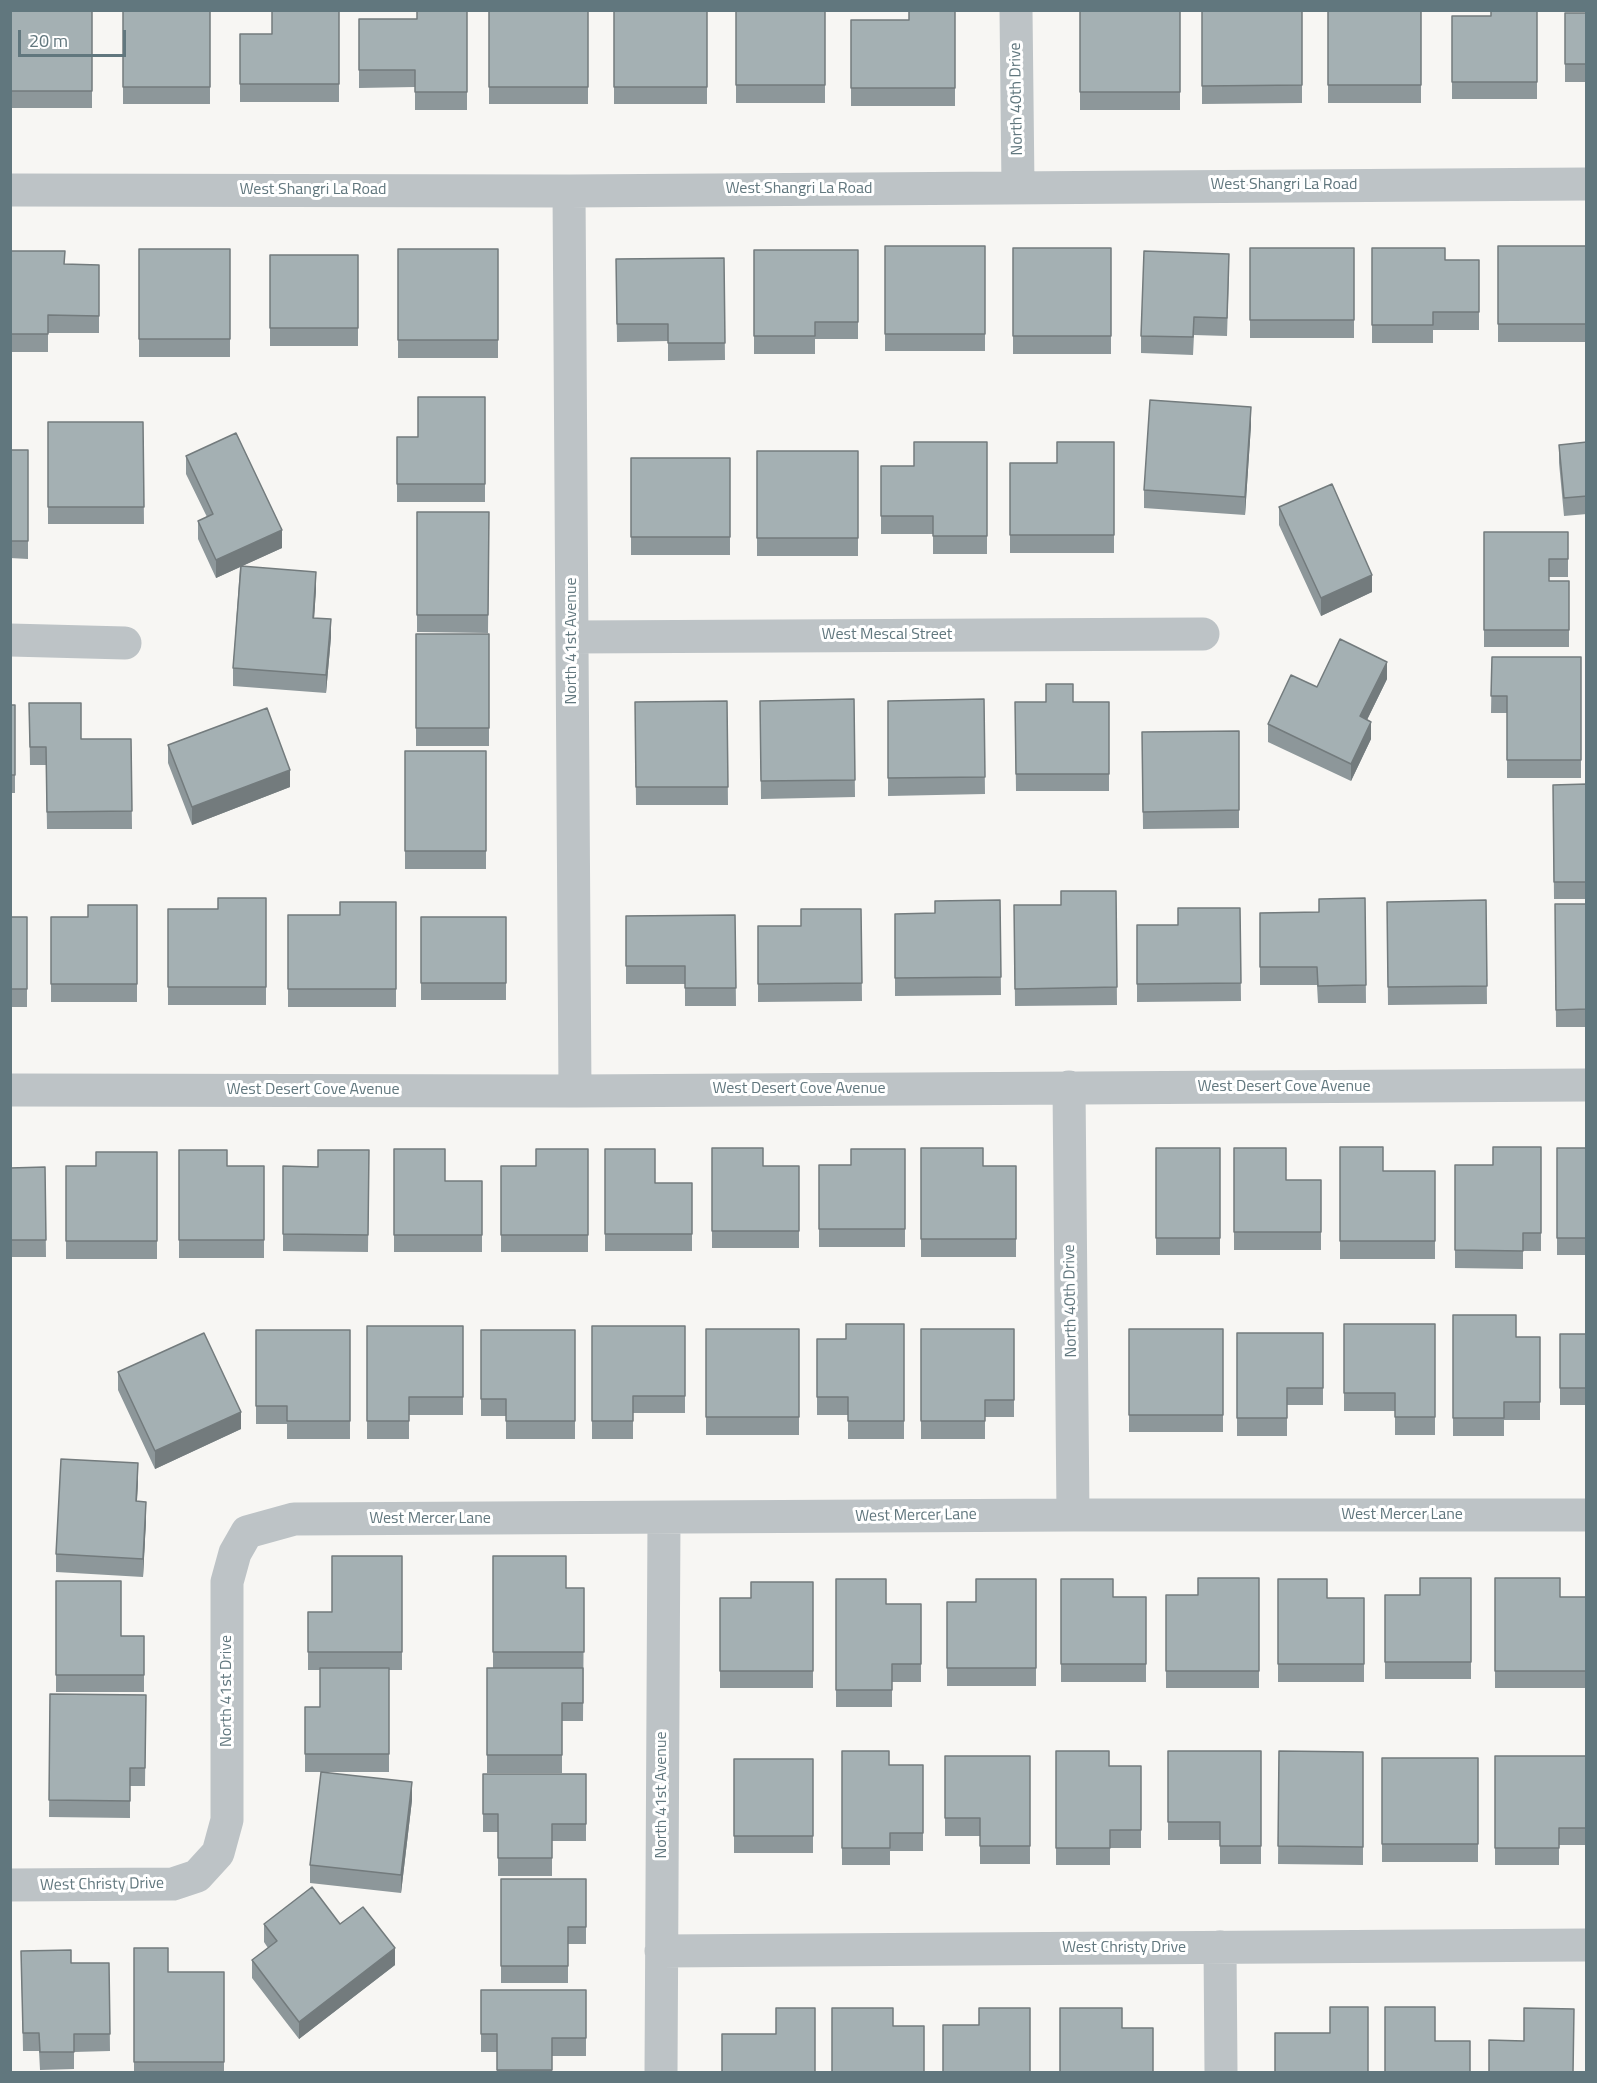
<!DOCTYPE html>
<html>
<head>
<meta charset="utf-8">
<style>
  body { margin:0 }
  #map { position:relative; width:1597px; height:2083px; overflow:hidden; background:#f7f6f3; font-family:"Titillium Web",sans-serif }
  canvas { display:block }
  .frame { position:absolute; inset:0; border:12px solid #61777e; pointer-events:none }
  .scale { position:absolute; left:18px; top:30px; width:108px; height:27px; box-sizing:border-box; border:3px solid #61777e; border-top:0; padding-left:8px; font-size:18px; line-height:21px; white-space:nowrap; color:#61777e; -webkit-text-stroke:4px #fff; paint-order:stroke }
</style>
</head>
<body>
<div id="map">
<canvas width="1597" height="2083"></canvas>
<div class="frame"></div>
<div class="scale">20 m</div>
</div>
<script>
const c = document.querySelector('canvas').getContext('2d');
c.lineJoin = 'round';
function trace(path, color, width, dash) { c.strokeStyle = color; c.lineWidth = width; c.lineCap = dash ? 'butt' : 'round'; c.setLineDash(dash || []); c.stroke(path); }
function fillPath(path, color) { c.fillStyle = color; c.fill(path, 'evenodd'); }
function label(font, color, halo, rows, align = 'center') {
  c.font = font + ' "Titillium Web",sans-serif'; c.lineWidth = 6; c.setLineDash([]); c.textBaseline = 'middle'; c.strokeStyle = halo; c.fillStyle = color; for (const [text, x, y, turn = 0] of rows) {
    c.save(); c.translate(x, y); c.rotate((+turn || 0) * Math.PI / 180); c.textAlign = isNaN(turn) ? turn : align; if (halo) c.strokeText(text, 0, 0); c.fillText(text, 0, 0); c.restore();
  }
}
trace(new Path2D(`
  M1016,10L1018,187
  M10,190L569,191L1586,184
  M569,191L575,1091
  M572,637L1203,634
  M10,640L125,643
  M1069,1087L1073,1515
  M10,1090L575,1091L1586,1085
  M10,1885L173,1884L197,1876L218,1853L227,1820V1582L235,1553L247,1532L294,1519L1073,1515H1586
  M1220,1947L1221,2072
  M661,1951L1586,1945
  M661,2072L664,1518`), '#bdc3c6', 33);
fillPath(new Path2D(`
  M10,10H92V108H10Z
  M123,10H210V104H123Z
  M339,10V102H240V34H272Z
  M467,10V110H415V87L359,88V19H417Z
  M489,10H588V104H489Z
  M614,10H707V104H614Z
  M736,10H825V103H736Z
  M955,10V106H851V20H909Z
  M1080,10H1180V110H1080Z
  M1202,10H1302V103L1202,104Z
  M1328,10H1421V103H1328Z
  M1537,10V99H1452V16H1491Z
  M1565,13H1587V82H1565Z
  M885,246H985V351H885Z
  M1498,246H1587V342H1498Z
  M1013,248H1111V354H1013Z
  M1250,248H1354V338H1250Z
  M1372,248L1445,260H1479V330H1433V343H1372Z
  M139,249H230V357H139Z
  M398,249H498V358H398Z
  M754,250H858V339H815V354H754Z
  M10,251L65,264L99,265V333H48V352H10Z
  M270,255H358V346H270Z
  M724,258L725,360L668,361V341L617,342L616,259Z
  M1229,272L1227,336L1194,335L1193,355L1141,353V336Z
  M485,397V502H397V437H418Z
  M48,422H143L144,524H48Z
  M1251,425L1245,515L1144,508V490Z
  M987,442V554H933V534H881V466H914Z
  M1114,442V553H1010V463H1057Z
  M1587,442V514L1564,516L1559,463V445Z
  M10,450H28V559L10,558Z
  M757,451H858V556H757Z
  M186,456L282,548L242,566L316,589L314,618L331,637L326,693L233,686V668L240,567L216,578L198,539V521L207,517L186,474Z
  M631,458H730V555H631Z
  M1279,507L1372,592L1321,616L1279,525Z
  M417,512H489L488,633L417,632Z
  M1484,532H1568V577H1549V581H1569V647H1484Z
  M416,634H489V746H416Z
  M1492,657H1581V778H1507V713H1491Z
  M1387,679L1367,720L1371,739L1351,781L1268,742V724L1317,687Z
  M854,699L855,797L761,799L760,701Z
  M984,699L985,794L888,796V701Z
  M727,701L728,805H636L635,702Z
  M1015,702H1109V791H1016Z
  M29,703L81,739H131L132,829H47L46,765H30Z
  M10,705H15V793H10Z
  M1239,731V828L1143,829L1142,732Z
  M168,745L290,787L192,825L168,763Z
  M405,751H486V869H405Z
  M1587,784V899H1554L1553,785Z
  M1116,891L1117,1005L1015,1006L1014,905H1061Z
  M266,898V1005H168V909H218Z
  M1365,898L1366,1003H1318L1317,985H1260V913L1319,912Z
  M1000,900L1001,995L895,996V914L935,913Z
  M1486,900L1487,1004L1388,1005L1387,902Z
  M396,902V1007H288V915H340Z
  M1555,904H1587V1027H1556Z
  M137,905V1002H51V917H88Z
  M1240,908L1241,1001L1137,1002V925H1178Z
  M861,909L862,1001L758,1002V926H801Z
  M735,915L736,1006H685V984H626V916Z
  M10,917H27V1007H10Z
  M421,917H506V1000H421Z
  M1340,1147L1383,1171H1435V1259H1340Z
  M1541,1147V1251H1523V1269L1455,1268V1165H1493Z
  M712,1148L763,1166H799V1248H712Z
  M921,1148L983,1166H1016V1257H921Z
  M1156,1148H1220V1255H1156Z
  M1234,1148L1286,1180H1321V1250H1234Z
  M1557,1148H1587V1255H1557Z
  M394,1149L445,1181H482V1252H394Z
  M588,1149V1252H501V1166H536Z
  M605,1149L655,1183H692V1251H605Z
  M905,1149V1247H819V1165H851Z
  M179,1150L227,1166H264V1258H179Z
  M369,1150L368,1252L283,1251V1166L318,1167Z
  M157,1152V1259H66V1166H96Z
  M45,1167L46,1257H10V1168Z
  M1453,1315L1516,1337H1540V1420H1504V1436H1453Z
  M904,1324V1439H848V1415H817V1339H846Z
  M1344,1324H1435V1435H1395V1411H1344Z
  M367,1326H463V1415H409V1439H367Z
  M592,1326H685V1413H633V1439H592Z
  M706,1329H799V1435H706Z
  M921,1329H1014V1417H985V1439H921Z
  M1129,1329H1223V1432H1129Z
  M256,1330H350V1439H287V1424H256Z
  M481,1330H575V1439H506V1416H481Z
  M1237,1333H1323V1405H1287V1436H1237Z
  M1560,1334H1587V1405H1560Z
  M118,1372L241,1429L155,1469L118,1390Z
  M138,1480L137,1501L146,1520L143,1577L56,1572V1554Z
  M402,1556V1670H389V1772H305V1707H320V1670H308V1612H332Z
  M493,1556L566,1588H584L583,1721H562V1773H487V1668H493Z
  M1259,1578V1688H1166V1595H1198Z
  M1471,1578V1679H1385V1595H1420Z
  M1495,1578L1560,1597H1587V1688H1495Z
  M836,1579L886,1604H921V1682H892V1707H836Z
  M1036,1579V1686H947V1602H976Z
  M1061,1579L1113,1597H1146V1682H1061Z
  M1278,1579L1327,1598H1364V1682H1278Z
  M56,1581L121,1636H144V1692H56Z
  M813,1582V1688H720V1598H751Z
  M50,1694L146,1695L145,1786H130V1818L49,1817Z
  M842,1751L889,1765H923V1851H890V1865H842Z
  M1056,1751L1109,1766H1141V1848H1110V1865H1056Z
  M1168,1751H1261V1864H1220V1840H1168Z
  M1279,1751L1363,1752V1865L1278,1864Z
  M945,1756H1030V1864H980V1836H945Z
  M1495,1756H1587V1845H1559V1865H1495Z
  M1382,1758H1478V1862H1382Z
  M734,1759H813V1853H734Z
  M483,1774H586V1841H552V1876H498V1832H483Z
  M412,1800L401,1893L310,1883V1865Z
  M501,1879H586V1944H568V1983H501Z
  M264,1924H340L395,1965L299,2039L252,1978V1960L268,1948L264,1942Z
  M134,1948L168,1972H224V2073H134Z
  M21,1951L71,1963H109L110,2051L74,2052V2069L40,2070L39,2051H23Z
  M481,1990H586V2056H552V2073H497V2052H481Z`), '#8d979a');
fillPath(new Path2D(`
  M1251,407V425L1245,515V497Z
  M282,530V548L216,578V560Z
  M316,572V589L313,635V618Z
  M1372,575V592L1321,616V598Z
  M331,619V637L326,693V675Z
  M1387,662V679L1360,734V716Z
  M1371,722V739L1351,781V764Z
  M290,770V787L192,825V807Z
  M241,1412V1429L155,1469V1451Z
  M138,1463V1480L136,1519V1501Z
  M146,1502V1520L143,1577V1559Z
  M412,1782V1800L401,1893V1875Z
  M395,1948V1965L299,2039V2022Z`), '#737b7d');
const building = new Path2D(`
  M10,10H92V91H10Z
  M123,10H210V87H123Z
  M272,10H339V84H240V34H272Z
  M417,10H467V92H415V70H359V19H417Z
  M489,10H588V87H489Z
  M614,10H707V87H614Z
  M736,10H825V85H736Z
  M909,10H955V88H851V20H909Z
  M1080,10H1180V92H1080Z
  M1202,10H1302V85L1202,86Z
  M1328,10H1421V85H1328Z
  M1491,10H1537V82H1452V16H1491Z
  M1565,13H1587V64H1565Z
  M885,246H985V334H885Z
  M1498,246H1587V324H1498Z
  M1013,248H1111V336H1013Z
  M1250,248H1354V320H1250Z
  M1372,248H1445V260H1479V312H1433V325H1372Z
  M139,249H230V339H139Z
  M398,249H498V340H398Z
  M754,250H858V322H815V336H754Z
  M10,251H65L64,264L99,265V316L48,315V334H10Z
  M1144,251L1229,254L1227,318L1194,317L1193,337L1141,336Z
  M270,255H358V328H270Z
  M724,258L725,343H668V324H617L616,259Z
  M418,397H485V484H397V437H418Z
  M1150,400L1251,407L1245,497L1144,490Z
  M48,422H143L144,507H48Z
  M236,433L282,530L216,560L198,521L213,514L186,456Z
  M914,442H987V536H933V516H881V466H914Z
  M1057,442H1114V535H1010V463H1057Z
  M1587,442V496L1564,498L1559,445Z
  M10,450H28V541H10Z
  M757,451H858V538H757Z
  M631,458H730V537H631Z
  M1332,484L1372,575L1321,598L1279,507Z
  M417,512H489L488,615H417Z
  M1484,532H1568V559H1549V581H1569V630H1484Z
  M241,566L316,572L313,618L331,619L326,675L233,668Z
  M416,634H489V728H416Z
  M1340,639L1387,662L1360,716L1371,722L1351,764L1268,724L1291,675L1317,687Z
  M1492,657H1581V760H1507V696H1491Z
  M1046,684H1073V702H1109V774H1016L1015,702H1046Z
  M854,699L855,780L761,781L760,701Z
  M984,699L985,777L888,778V701Z
  M727,701L728,787H636L635,702Z
  M29,703H81V739H131L132,811L47,812L46,747H30Z
  M10,705H15V775H10Z
  M267,708L290,770L192,807L168,745Z
  M1239,731V810L1143,812L1142,732Z
  M405,751H486V851H405Z
  M1587,784V882H1554L1553,785Z
  M1061,891H1116L1117,987L1015,989L1014,905H1061Z
  M218,898H266V987H168V909H218Z
  M1365,898L1366,985L1318,986L1317,967H1260V913L1319,912V899Z
  M1000,900L1001,977L895,978V914L935,913V901Z
  M1486,900L1487,986L1388,987L1387,902Z
  M340,902H396V989H288V915H340Z
  M1555,904H1587V1009L1556,1010Z
  M88,905H137V984H51V917H88Z
  M1178,908H1240L1241,983L1137,984V925H1178Z
  M801,909H861L862,983L758,984V926H801Z
  M735,915L736,988H685V966H626V916Z
  M10,917H27V989H10Z
  M421,917H506V983H421Z
  M1340,1147H1383V1171H1435V1241H1340Z
  M1493,1147H1541V1233H1523V1251L1455,1250V1165H1493Z
  M712,1148H763V1166H799V1231H712Z
  M921,1148H983V1166H1016V1239H921Z
  M1156,1148H1220V1238H1156Z
  M1234,1148H1286V1180H1321V1232H1234Z
  M1557,1148H1587V1238H1557Z
  M394,1149H445V1181H482V1235H394Z
  M536,1149H588V1235H501V1166H536Z
  M605,1149H655V1183H692V1234H605Z
  M851,1149H905V1229H819V1165H851Z
  M179,1150H227V1166H264V1240H179Z
  M318,1150H369L368,1235L283,1234V1166L318,1167Z
  M96,1152H157V1241H66V1166H96Z
  M45,1167L46,1240H10V1168Z
  M1453,1315H1516V1337H1540V1402H1504V1418H1453Z
  M846,1324H904V1421H848V1397H817V1339H846Z
  M1344,1324H1435V1417H1395V1393H1344Z
  M367,1326H463V1397H409V1421H367Z
  M592,1326H685V1396H633V1421H592Z
  M706,1329H799V1417H706Z
  M921,1329H1014V1400H985V1421H921Z
  M1129,1329H1223V1415H1129Z
  M256,1330H350V1421H287V1406H256Z
  M481,1330H575V1421H506V1399H481Z
  M204,1333L241,1412L155,1451L118,1372Z
  M1237,1333H1323V1388H1287V1418H1237Z
  M1560,1334H1587V1388H1560Z
  M61,1459L138,1463L136,1501L146,1502L143,1559L56,1554Z
  M332,1556H402V1652H308V1612H332Z
  M493,1556H566V1588H584V1652H493Z
  M1198,1578H1259V1671H1166V1595H1198Z
  M1420,1578H1471V1662H1385V1595H1420Z
  M1495,1578H1560V1597H1587V1671H1495Z
  M836,1579H886V1604H921V1664H892V1690H836Z
  M976,1579H1036V1668H947V1602H976Z
  M1061,1579H1113V1597H1146V1664H1061Z
  M1278,1579H1327V1598H1364V1664H1278Z
  M56,1581H121V1636H144V1675H56Z
  M751,1582H813V1671H720V1598H751Z
  M320,1668H389V1754H305V1707H320Z
  M487,1668H583V1703H562V1755H487Z
  M50,1694L146,1695L145,1768H130V1801L49,1800Z
  M842,1751H889V1765H923V1833H890V1848H842Z
  M1056,1751H1109V1766H1141V1830H1110V1848H1056Z
  M1168,1751H1261V1846H1220V1822H1168Z
  M1279,1751L1363,1752V1847L1278,1846Z
  M945,1756H1030V1846H980V1818H945Z
  M1495,1756H1587V1828H1559V1848H1495Z
  M1382,1758H1478V1844H1382Z
  M734,1759H813V1836H734Z
  M321,1772L412,1782L401,1875L310,1865Z
  M483,1774H586V1824H552V1858H498V1814H483Z
  M501,1879H586V1927H568V1966H501Z
  M312,1887L340,1924L363,1907L395,1948L299,2022L252,1960L277,1941L264,1924Z
  M134,1948H168V1972H224V2062H134Z
  M71,1950V1963H109L110,2034H74V2052H40L39,2033H23L21,1951Z
  M481,1990H586V2038H552V2070H497V2034H481Z
  M1330,2007H1368V2073H1275V2033H1330Z
  M1385,2007H1435V2041H1470V2073H1385Z
  M776,2008H815V2073H722V2034H776Z
  M832,2008H893V2026H924V2073H832Z
  M979,2008H1030V2073H943V2025H979Z
  M1060,2008H1122V2028H1153V2073H1060Z
  M1524,2008L1574,2009L1573,2073H1489V2040L1524,2041Z`);
fillPath(building, '#a4b0b3');
trace(building, '#737b7d', 1.5);
label('16px', '#61777e', '#fff', [
  ["North 40th Drive",1017,99,-91],
  ["West Shangri La Road",1284,185],
  ["West Shangri La Road",799,189],
  ["West Shangri La Road",313,190],
  ["West Mescal Street",887,635],
  ["North 41st Avenue",572,641,-90],
  ["West Desert Cove Avenue",1284,1087],
  ["West Desert Cove Avenue",799,1089],
  ["West Desert Cove Avenue",313,1090],
  ["North 40th Drive",1071,1301,-91],
  ["West Mercer Lane",1402,1515],
  ["West Mercer Lane",916,1516,-1],
  ["West Mercer Lane",430,1519],
  ["North 41st Drive",227,1691,-90],
  ["North 41st Avenue",662,1795,-90],
  ["West Christy Drive",102,1885,-1],
  ["West Christy Drive",1124,1948]
]);
</script>
</body>
</html>
